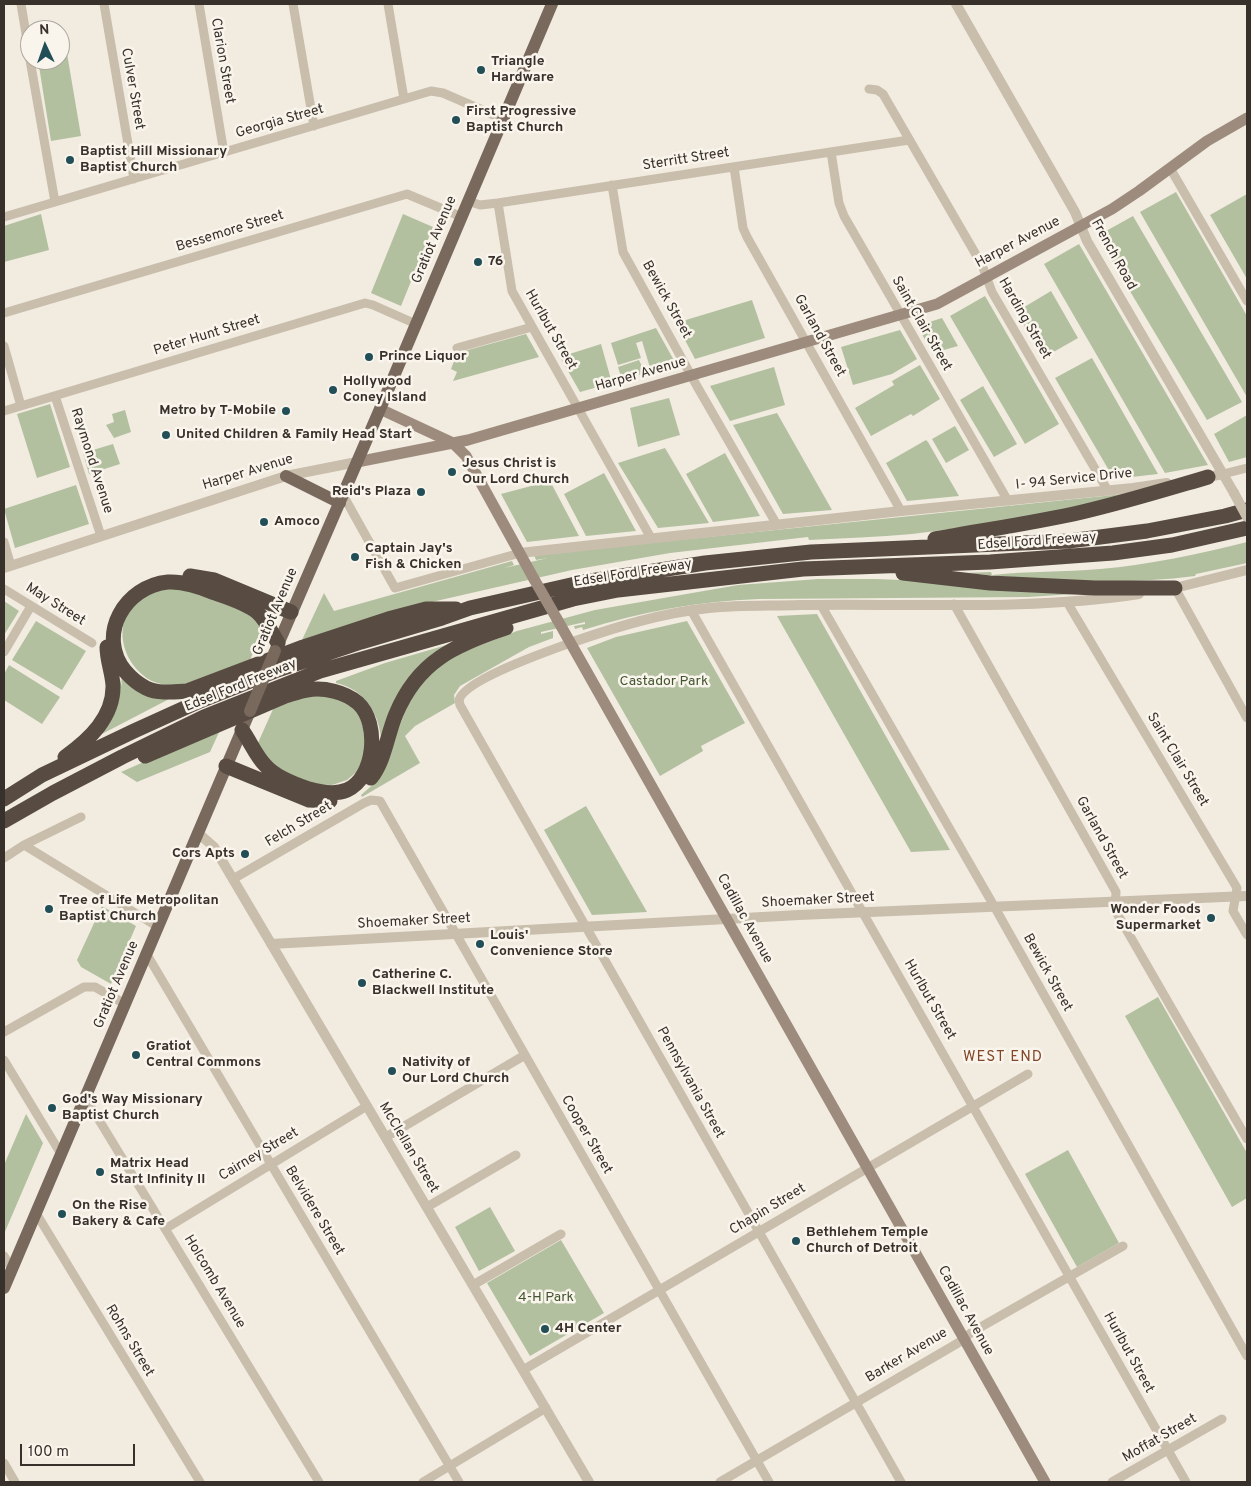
<!DOCTYPE html>
<html>
<head>
<meta charset="utf-8">
<style>
  body { margin:0 }
  #map { position:relative; width:1251px; height:1486px; overflow:hidden; background:#f2ebe0; font-family:Overpass,sans-serif }
  canvas { display:block }
  .frame { position:absolute; inset:0; border:5px solid #38302b; pointer-events:none }
  .north { position:absolute; left:20px; top:20px; width:50px; height:50px; box-sizing:border-box; background:#f9f5ec; border:1px solid #aca69f; border-radius:50%; rotate:357deg; font-size:14px; font-weight:700; line-height:20px; text-align:center; color:#38302b }
  .north::after { content:''; display:block; margin:auto; width:18px; height:22px; background:#224e57; clip-path:polygon(50% 0,100% 100%,50% 72%,0 100%) }
  .scale { position:absolute; left:20px; top:1444px; width:115px; height:22px; box-sizing:border-box; border:2px solid #38302b; border-top:0; padding-left:6px; font-size:15px; line-height:18px; white-space:nowrap; color:#38302b; -webkit-text-stroke:4px #f9f5ec; paint-order:stroke }
</style>
</head>
<body>
<div id="map">
<canvas width="1251" height="1486"></canvas>
<div class="frame"></div>
<div class="north">N</div>
<div class="scale">100 m</div>
</div>
<script>
const c = document.querySelector('canvas').getContext('2d');
c.lineJoin = 'round';
function fillPath(path, color) { c.fillStyle = color; c.fill(path, 'evenodd'); }
function trace(path, color, width, dash) { c.strokeStyle = color; c.lineWidth = width; c.lineCap = dash ? 'butt' : 'round'; c.setLineDash(dash || []); c.stroke(path); }
function label(font, color, halo, rows, align = 'center') {
  c.font = font + ' Overpass,sans-serif'; c.lineWidth = 5; c.setLineDash([]); c.textBaseline = 'middle'; c.strokeStyle = halo; c.fillStyle = color; for (const [text, x, y, turn = 0] of rows) {
    c.save(); c.translate(x, y); c.rotate((+turn || 0) * Math.PI / 180); c.textAlign = isNaN(turn) ? turn : align; if (halo) c.strokeText(text, 0, 0); c.fillText(text, 0, 0); c.restore();
  }
}
fillPath(new Path2D(`
  M60,30H63L81,136L51,141L38,60H60Z
  M1176,192L1247,316V397L1140,212Z
  M1247,194V279L1210,215Z
  M41,214L49,250L4,262V226Z
  M403,214L433,227L401,306L371,293Z
  M1133,216L1242,402L1207,420L1097,236Z
  M1079,244L1208,465L1165,473L1044,264Z
  M1051,291L1078,338L1043,358L1016,312Z
  M985,296L1059,424L1025,444L950,316Z
  M752,300L765,338L695,359L676,323Z
  M942,318L958,346L933,353L917,326Z
  M656,328L676,364L651,371L642,341L636,343L641,358L618,365L611,343Z
  M900,330L917,359L892,374L853,385L841,347Z
  M526,334L539,357L453,381L457,372L451,369L457,353Z
  M601,344L612,383L580,392L560,357Z
  M1092,358L1158,474L1114,479L1055,378Z
  M639,360L645,373L622,380L618,367Z
  M920,365L940,399L913,416L911,414L871,436L855,408L894,385L892,381Z
  M774,367L785,405L730,421L710,386Z
  M983,386L1017,444L994,457L960,400Z
  M669,398L680,435L638,447L630,408Z
  M50,404L70,467L37,478L17,414Z
  M125,410L131,432L114,438L106,425L114,422L112,414Z
  M777,413L832,510L783,514L733,425Z
  M1247,415V457L1229,462L1214,434Z
  M955,426L969,450L946,463L932,439Z
  M926,440L928,442L959,496L907,501L886,463Z
  M113,444L120,464L89,474L83,453Z
  M665,448L709,523L658,528L618,463Z
  M725,453L760,516L713,522L686,474Z
  M604,473L636,531L586,536L564,494Z
  M550,481L579,536L527,542L501,494Z
  M76,485L89,524L15,548L4,509Z
  M1133,493C1061,512 985,525 912,534C878,537 843,538 809,540L808,537L670,553L572,570L401,609L302,640L324,593L334,611L512,561L514,565L504,568L548,558L536,560L534,555Z
  M1247,542V563L1196,574L1195,576C1119,586 1041,580 964,573L991,572L992,575C1028,571 1064,572 1100,569C1149,565 1199,554 1247,542Z
  M818,579H876L952,582L1090,593L1028,597L759,599C697,601 642,612 583,630L582,627L575,629L574,626L585,624V622L541,632V634L553,631V638L529,647L460,686L454,695L455,703L415,726L405,736L420,763L362,797L361,795L377,781L413,693L445,659L517,631L595,610L738,585Z
  M184,587L260,618L264,624L249,663C224,672 188,690 161,684C133,678 113,641 127,614C131,606 141,599 147,592Z
  M4,601L19,611L4,635Z
  M817,614L950,850L911,852L777,616Z
  M36,621L86,651L62,690L12,660Z
  M687,621L745,723L701,746L703,751L660,776L587,648L616,637Z
  M450,644L381,738C378,711 363,689 336,683V681L385,663Z
  M120,664L173,697L100,735L120,680L122,687Z
  M9,665L60,697L42,724L4,700V674Z
  M325,693L356,707L369,743L360,769L347,780L332,785L309,784L253,754L274,707L311,695Z
  M221,728L210,752L137,782L121,772Z
  M586,806L647,912L592,915L544,830Z
  M102,906L136,926L111,984L81,967L77,960Z
  M1158,997L1247,1153V1198L1232,1207L1125,1016Z
  M26,1114L43,1143L4,1234V1165Z
  M1068,1150L1119,1243L1077,1267L1025,1174Z
  M490,1207L515,1251L479,1271L455,1227Z
  M561,1240L604,1313L530,1356L487,1283Z`), '#b2c0a0');
trace(new Path2D(`
  M21,4L30,58
  M104,4L134,179
  M199,4L224,153
  M293,4L314,126
  M388,4L404,99
  M30,60L55,202
  M869,89L877,90L883,94L982,265L992,292L1108,491
  M831,152L839,203L844,216L1008,501
  M734,167L743,228L747,237L901,511
  M1170,168L1247,301
  M612,185L623,252L698,388L777,525
  M468,201L480,205L498,203L909,140
  M498,203L512,291L651,538
  M4,217L431,91L443,93L503,119
  M4,313L407,194L462,217
  M4,346L21,406
  M457,348L532,327
  M55,396L101,536
  M4,411L365,303L373,305L416,324
  M1223,474L1247,468
  M343,495L395,588L520,553
  M4,542L11,566
  M1175,588L1247,718
  M4,589L92,643
  M1067,602L1237,888L1233,911L1247,935
  M954,604L1116,892L1115,910L1247,1139
  M821,605L994,906L1247,1356
  M691,610L1186,1482
  M570,643C549,651 465,679 459,700L460,705L901,1482
  M4,652L31,606
  M24,845L158,927
  M4,858L24,845L81,817
  M233,879L364,803L371,800L380,801L769,1482
  M146,953L459,1482
  M4,1032L84,987H95L125,1004
  M4,1060L61,1154
  M85,1097L319,1482
  M386,1137L525,1055
  M427,1207L516,1155
  M36,1213L200,1482
  M165,1229L367,1106
  M4,1256L12,1269
  M473,1285L561,1234
  M523,1370L1028,1074
  M4,1463L15,1482
  M423,1482L546,1408
  M720,1482L958,1343L972,1332L1123,1246
  M1112,1482L1222,1419`), '#c9bdac', 9);
trace(new Path2D(`
  M956,4L1075,212L1087,241L1234,493
  M1202,478L1223,474
  M520,553L901,511L1133,488L1167,483
  M4,568L286,476L357,462
  M1171,589L1247,570
  M570,643C616,627 661,613 709,608C739,605 770,606 800,605C912,603 1027,611 1139,594
  M198,833L214,847L589,1482
  M271,944L799,915L1247,896`), '#c9bdac', 10);
trace(new Path2D(`
  M380,409L453,443L466,456L534,579
  M357,462L468,440L937,304L1112,209L1139,191L1207,141L1247,118
  M557,619L1045,1482`), '#9d8c7d', 11);
trace(new Path2D(`
  M286,476L340,503
  M276,649L380,409L552,4
  M4,1288L250,711`), '#79695d', 12);
trace(new Path2D(`
  M935,539C984,530 1034,523 1082,512C1125,502 1167,489 1208,477
  M903,573L990,583L1095,588H1175
  M190,576L214,580L291,612
  M278,643C272,633 266,620 257,612C246,603 229,598 215,593C201,587 183,581 168,582C125,586 96,635 125,671C131,678 138,684 146,688C158,694 174,692 187,691L303,647L388,619L426,609H456
  M145,756L285,696C292,694 300,691 307,690C324,687 345,692 358,703C380,723 375,778 347,790C335,795 320,792 309,789C294,784 275,777 265,765C256,756 250,741 242,730
  M65,757C89,740 114,717 113,685C112,672 107,660 107,647
  M226,766L309,800L330,801
  M371,778C385,760 387,735 396,714C418,661 455,645 506,628
  M4,799L42,775L134,731L200,701L275,671L361,642L442,618L470,608L584,582L705,563L811,552L1069,541L1147,531L1225,516L1247,510
  M4,821L53,793L122,757L204,717L320,671L573,599L618,590L803,569L990,562L1113,553L1172,545L1247,528`), '#584b42', 15);
trace(new Path2D(`
  M1234,493L1247,517`), '#c9bdac', 10);
trace(new Path2D(`
  M534,579L557,619`), '#9d8c7d', 11);
trace(new Path2D(`
  M250,711L275,651`), '#79695d', 12);
for (const [x, y, r, color] of [
  [481,70,5,"#224e57"],
  [456,120,5,"#224e57"],
  [70,160,5,"#224e57"],
  [478,262,5,"#224e57"],
  [369,357,5,"#224e57"],
  [333,390,5,"#224e57"],
  [286,411,5,"#224e57"],
  [166,435,5,"#224e57"],
  [452,472,5,"#224e57"],
  [421,492,5,"#224e57"],
  [264,522,5,"#224e57"],
  [355,557,5,"#224e57"],
  [245,854,5,"#224e57"],
  [49,909,5,"#224e57"],
  [1211,918,5,"#224e57"],
  [480,944,5,"#224e57"],
  [362,983,5,"#224e57"],
  [136,1055,5,"#224e57"],
  [392,1071,5,"#224e57"],
  [52,1108,5,"#224e57"],
  [100,1172,5,"#224e57"],
  [62,1214,5,"#224e57"],
  [796,1241,5,"#224e57"],
  [545,1329,5,"#224e57"]
]) { const dot = new Path2D(); dot.arc(x, y, r, 0, 2 * Math.PI); c.fillStyle = color; c.fill(dot); trace(dot, '#f9f5ec', 2); }
label('14px', '#38302b', '#f9f5ec', [
  ["Clarion Street",222,61,80],
  ["Culver Street",132,89,80],
  ["Georgia Street",280,122,-16],
  ["Sterritt Street",686,160,-9],
  ["Bessemore Street",230,232,-17],
  ["Gratiot Avenue",435,240,-67],
  ["Harper Avenue",1018,243,-28],
  ["French Road",1113,255,61],
  ["Bewick Street",666,300,61],
  ["Harding Street",1024,319,60],
  ["Saint Clair Street",921,324,60],
  ["Hurlbut Street",550,330,60],
  ["Peter Hunt Street",207,336,-17],
  ["Garland Street",819,336,61],
  ["Harper Avenue",641,375,-16],
  ["Raymond Avenue",91,461,72],
  ["Harper Avenue",248,473,-17],
  ["I- 94 Service Drive",1074,480,-6],
  ["Edsel Ford Freeway",1037,542,-4],
  ["Edsel Ford Freeway",633,574,-9],
  ["May Street",55,605,32],
  ["Gratiot Avenue",276,612,-67],
  ["Edsel Ford Freeway",241,686,-22],
  ["Saint Clair Street",1177,760,59],
  ["Felch Street",299,825,-31],
  ["Garland Street",1101,838,61],
  ["Shoemaker Street",818,901,-3],
  ["Cadillac Avenue",744,919,61],
  ["Shoemaker Street",414,922,-3],
  ["Bewick Street",1047,973,61],
  ["Gratiot Avenue",117,985,-67],
  ["Hurlbut Street",929,1000,60],
  ["Pennsylvania Street",690,1083,61],
  ["Cooper Street",586,1135,60],
  ["McClellan Street",408,1148,59],
  ["Cairney Street",259,1155,-31],
  ["Chapin Street",768,1210,-31],
  ["Belvidere Street",314,1211,59],
  ["Holcomb Avenue",214,1282,59],
  ["Cadillac Avenue",965,1311,61],
  ["Rohns Street",129,1341,59],
  ["Hurlbut Street",1128,1353,61],
  ["Barker Avenue",907,1356,-31],
  ["Moffat Street",1160,1439,-30]
]);
label('bold 14px', '#38302b', '#f9f5ec', [
  ["Triangle",491,62],
  ["Hardware",491,78],
  ["First Progressive",466,112],
  ["Baptist Church",466,128],
  ["Baptist Hill Missionary",80,152],
  ["Baptist Church",80,168],
  ["76",488,262],
  ["Prince Liquor",379,357],
  ["Hollywood",343,382],
  ["Coney Island",343,398],
  ["Metro by T-Mobile",276,411,"right"],
  ["United Children & Family Head Start",176,435],
  ["Jesus Christ is",462,464],
  ["Our Lord Church",462,480],
  ["Reid's Plaza",411,492,"right"],
  ["Amoco",274,522],
  ["Captain Jay's",365,549],
  ["Fish & Chicken",365,565],
  ["Cors Apts",235,854,"right"],
  ["Tree of Life Metropolitan",59,901],
  ["Baptist Church",59,917],
  ["Wonder Foods",1201,910,"right"],
  ["Supermarket",1201,926,"right"],
  ["Louis'",490,936],
  ["Convenience Store",490,952],
  ["Catherine C.",372,975],
  ["Blackwell Institute",372,991],
  ["Gratiot",146,1047],
  ["Central Commons",146,1063],
  ["Nativity of",402,1063],
  ["Our Lord Church",402,1079],
  ["God's Way Missionary",62,1100],
  ["Baptist Church",62,1116],
  ["Matrix Head",110,1164],
  ["Start Infinity II",110,1180],
  ["On the Rise",72,1206],
  ["Bakery & Cafe",72,1222],
  ["Bethlehem Temple",806,1233],
  ["Church of Detroit",806,1249],
  ["4H Center",555,1329]
], 'left');
label('14px', '#435530', '#f9f5ec', [
  ["Castador Park",664,682],
  ["4-H Park",546,1298]
]);
c.letterSpacing = '1px';
label('15px', '#824728', '#f9f5ec', [
  ["WEST END",1003,1058]
]);
c.letterSpacing = '0px';
</script>
</body>
</html>
